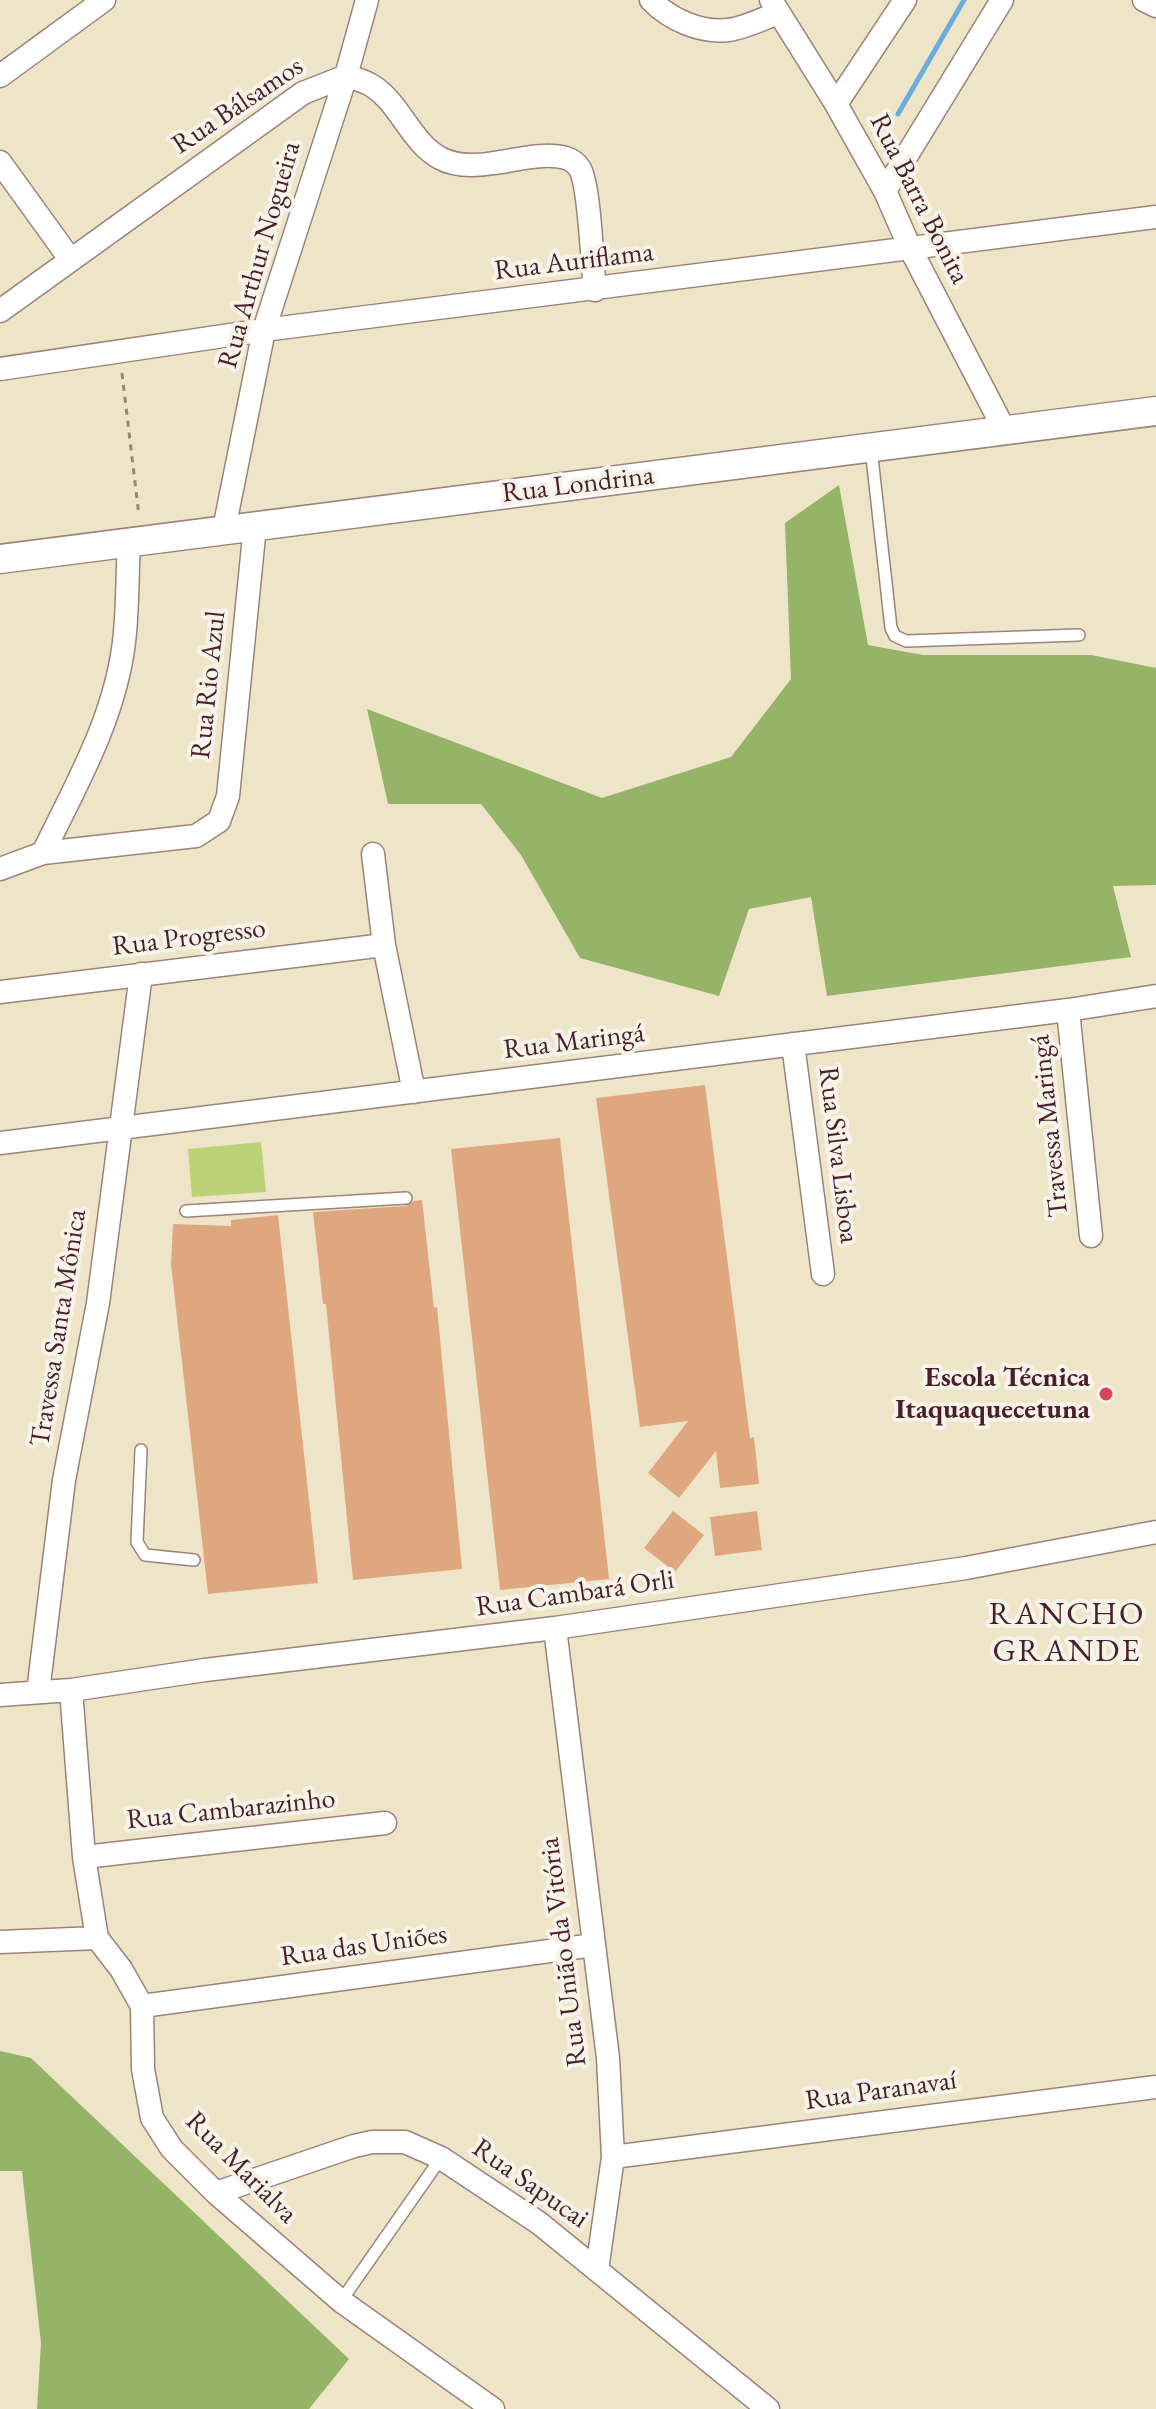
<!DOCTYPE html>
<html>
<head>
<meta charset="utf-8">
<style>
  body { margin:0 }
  canvas { display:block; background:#eee5c8 }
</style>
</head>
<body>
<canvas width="1156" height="2409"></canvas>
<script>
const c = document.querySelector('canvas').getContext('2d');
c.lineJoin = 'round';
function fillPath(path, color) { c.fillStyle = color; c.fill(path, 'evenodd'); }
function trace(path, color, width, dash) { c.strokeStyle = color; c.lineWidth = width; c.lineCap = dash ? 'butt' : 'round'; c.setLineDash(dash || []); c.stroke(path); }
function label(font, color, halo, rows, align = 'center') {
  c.font = font + ' "EB Garamond",serif'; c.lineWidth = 8; c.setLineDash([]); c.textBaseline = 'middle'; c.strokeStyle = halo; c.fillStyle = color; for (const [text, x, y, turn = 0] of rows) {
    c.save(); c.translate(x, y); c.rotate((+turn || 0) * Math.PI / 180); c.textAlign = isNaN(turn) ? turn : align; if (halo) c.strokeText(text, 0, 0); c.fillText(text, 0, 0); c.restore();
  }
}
fillPath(new Path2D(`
  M261,1142L266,1192L192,1197L188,1149Z`), '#bcd276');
fillPath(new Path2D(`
  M839,485L868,645L923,655H1091L1156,668V885L1113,886L1131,957L827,996L811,897L749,909L719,996L580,958L521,855L481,804H388L367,709L602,798L731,757L791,679L785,523Z
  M0,2051L31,2058L349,2359L309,2409H37L41,2343L22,2171H0Z`), '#95b467');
trace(new Path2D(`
  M898,114L964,0`), '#6babde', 5);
fillPath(new Path2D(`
  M705,1085L750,1438L754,1437L759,1484L720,1488L716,1451L679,1498L648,1473L688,1421L640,1427L596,1098Z
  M560,1138L609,1579L500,1590L451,1149Z
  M422,1200L434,1308L437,1307L462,1569L353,1580L326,1304H323L313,1212L406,1206L414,1201Z
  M278,1215L318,1583L208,1594L171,1264L173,1224L231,1226V1220Z
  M673,1511L704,1535L675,1572L644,1548Z
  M757,1511L762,1550L715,1556L710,1517Z`), '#dfa780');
const service = new Path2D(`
  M871,448L891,628L895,636L906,641L1079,635
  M186,1211L406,1198
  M141,1450L137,1542L145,1555L194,1560
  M341,2301L441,2158`);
const minor = new Path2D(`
  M651,0C670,20 701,33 728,30C745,28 762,19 778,13
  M771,0L836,104L885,191L910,248L1005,431
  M1144,0L1156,6
  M0,76L104,0
  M836,104L905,0
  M0,162L70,259
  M885,191L1002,0
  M0,311L303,93L346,76C353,78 362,80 369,84C399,100 410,142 440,158C456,167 476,166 494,163C516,160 544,152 566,158C572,160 577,164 580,169C590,187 592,265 595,290
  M0,369L264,330L1156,217
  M224,529L264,330L346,76L367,0
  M43,853C76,785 115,718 124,642C128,609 127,576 129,543
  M373,854L384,945L414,1092
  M0,869L43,853L196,836L219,821L228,796L255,526
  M0,992L384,945
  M1068,1010L1091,1236
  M793,1044L823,1274
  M0,1143L1068,1010L1156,996
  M555,1628L608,2058L613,2157L597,2270
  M71,1690L84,1857L97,1938L121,1969L142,2006L143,2069L152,2118L172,2149L216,2193L341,2301L493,2409
  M38,1692L64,1480L98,1303L141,974
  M0,1695L71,1690L205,1670L555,1628L966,1568L1156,1532
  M84,1857L385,1823
  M0,1942L97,1938
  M142,2006L594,1945
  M613,2157L1156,2087
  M216,2193L354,2146L372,2142H405L441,2158L539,2223L768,2409`);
const tertiary = new Path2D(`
  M0,559L1156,411`);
trace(service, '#9c827a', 14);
trace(minor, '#9c827a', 25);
trace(tertiary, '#9c827a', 31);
trace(new Path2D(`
  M122,373L139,516`), '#9c827a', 3, [6, 6]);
trace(service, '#fff', 11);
trace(minor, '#fff', 22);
trace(tertiary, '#fff', 28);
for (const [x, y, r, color] of [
  [1106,1394,8,"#d1495b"]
]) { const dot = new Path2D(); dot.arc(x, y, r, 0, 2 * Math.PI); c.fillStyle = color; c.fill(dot); trace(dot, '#f7f3e8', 3); }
label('28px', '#4a1f2b', '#f7f3e8', [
  ["Rua Bálsamos",238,106,-34],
  ["Rua Barra Bonita",919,199,63],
  ["Rua Arthur Nogueira",260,255,-74],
  ["Rua Auriflama",574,262,-7],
  ["Rua Londrina",578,485,-7],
  ["Rua Rio Azul",209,685,-84],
  ["Rua Progresso",189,938,-7],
  ["Rua Maringá",574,1042,-7],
  ["Travessa Maringá",1050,1126,-96],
  ["Rua Silva Lisboa",838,1155,83],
  ["Travessa Santa Mônica",59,1328,-81],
  ["Rua Cambará Orli",575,1594,-8],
  ["Rua Cambarazinho",231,1810,-6],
  ["Rua das Uniões",364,1946,-8],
  ["Rua União da Vitória",564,1952,-97],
  ["Rua Paranavaí",881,2091,-8],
  ["Rua Marialva",241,2168,45],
  ["Rua Sapucai",530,2184,35]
]);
label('bold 28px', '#4a1f2b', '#f7f3e8', [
  ["Escola Técnica",1090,1378],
  ["Itaquaquecetuna",1090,1410]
], 'right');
c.letterSpacing = '2px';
label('32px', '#4a1f2b', '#f7f3e8', [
  ["RANCHO",1067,1615],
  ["GRANDE",1067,1652]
]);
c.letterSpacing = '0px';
</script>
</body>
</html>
